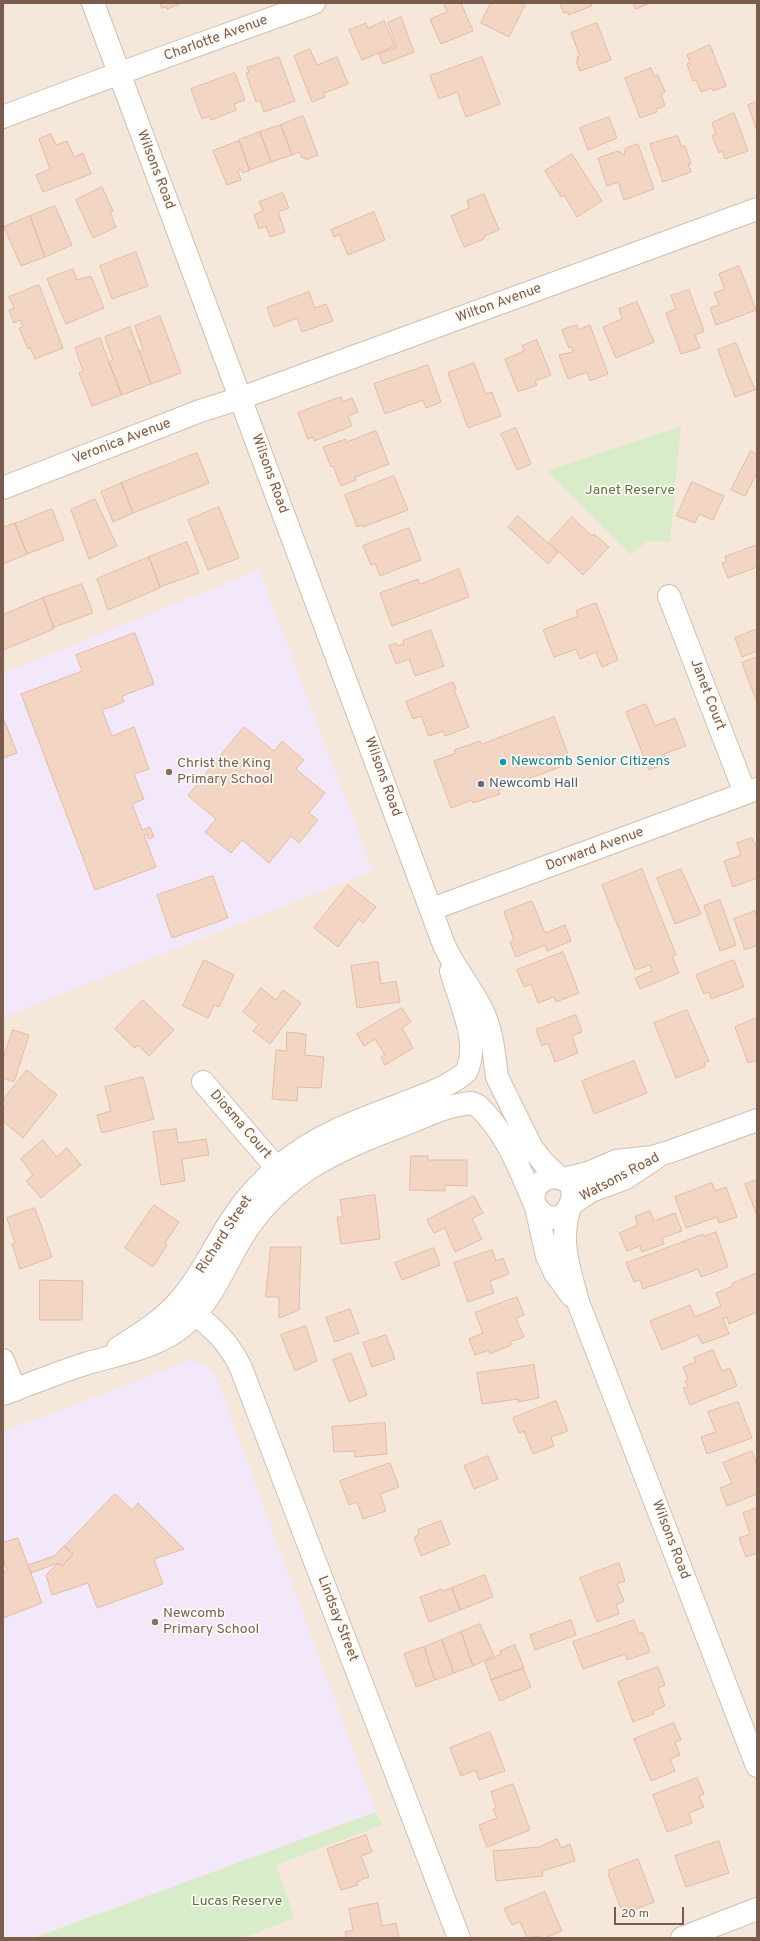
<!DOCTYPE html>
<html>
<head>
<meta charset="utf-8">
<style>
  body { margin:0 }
  #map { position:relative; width:760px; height:1941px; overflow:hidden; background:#fdf6ec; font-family:Overpass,sans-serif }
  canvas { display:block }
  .frame { position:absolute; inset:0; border:4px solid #7a5c4d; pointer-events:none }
  .scale { position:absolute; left:614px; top:1907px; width:70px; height:18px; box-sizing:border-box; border:2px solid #7a5c4d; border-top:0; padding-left:5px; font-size:12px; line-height:14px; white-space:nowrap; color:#7a5c4d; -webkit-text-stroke:3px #fffaf3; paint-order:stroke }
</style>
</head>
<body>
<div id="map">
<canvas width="760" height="1941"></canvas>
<div class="frame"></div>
<div class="scale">20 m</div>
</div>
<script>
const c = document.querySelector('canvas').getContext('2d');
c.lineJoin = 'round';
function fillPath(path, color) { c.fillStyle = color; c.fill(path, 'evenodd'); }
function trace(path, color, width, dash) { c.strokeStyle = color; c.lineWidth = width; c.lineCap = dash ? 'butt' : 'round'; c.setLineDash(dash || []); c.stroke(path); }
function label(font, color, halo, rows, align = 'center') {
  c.font = font + ' Overpass,sans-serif'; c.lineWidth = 3.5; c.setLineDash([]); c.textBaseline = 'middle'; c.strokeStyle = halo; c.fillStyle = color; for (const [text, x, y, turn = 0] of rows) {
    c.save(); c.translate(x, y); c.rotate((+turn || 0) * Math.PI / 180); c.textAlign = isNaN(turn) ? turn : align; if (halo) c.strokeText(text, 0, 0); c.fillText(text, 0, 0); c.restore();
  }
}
fillPath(new Path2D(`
  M3,3H757V1938H3Z`), '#f5e8da');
fillPath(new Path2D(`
  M259,570L373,871L3,1017V673Z
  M191,1360L206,1365L215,1374L376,1812L31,1938H3V1432Z`), '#f3e8fa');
fillPath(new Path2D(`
  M681,426L670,542L648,541L630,554L547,471Z
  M376,1812L382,1825L276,1865L295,1918L242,1938H34Z`), '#d8ecc9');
const building = new Path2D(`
  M160,3H182L167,9L166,7L162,8Z
  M443,3H461L473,31L441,44L430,19L447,12Z
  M491,3H526L509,37L481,23Z
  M560,3H590L592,6L568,15V12L564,13Z
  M633,3H650L636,9Z
  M401,17L414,52L383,64L379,54L397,47L388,23Z
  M384,21L395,46L362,60L349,30L366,23L368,28Z
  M597,23L611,60L580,71L576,61L578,60L577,57L580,56L571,33Z
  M710,45L726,86L713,91L712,88L701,92L696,80L693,81L687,64L690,63L687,55Z
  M310,49L317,65L337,57L348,84L324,93L325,97L312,102L294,56Z
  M279,57L295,101L264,112L260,100L256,102L246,73L249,72L247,68Z
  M482,57L500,104L466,117L457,92L439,99L430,76Z
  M651,68L654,76L658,75L665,92L662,93V97L665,106L656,109L657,112L640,118L625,78Z
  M235,73L245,100L234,104L236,110L211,120L209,116L202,119L191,89Z
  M757,102V131L748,105Z
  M734,113L748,151L725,159L722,151L719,153L712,136L716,134L712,123Z
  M303,116L318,155L306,160L305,157L302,158L300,152L292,155L281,125Z
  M609,117L617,138L588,150L580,128Z
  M281,125L292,155L271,162L260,132Z
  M260,132L271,162L249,170L239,140Z
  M51,134L56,145L67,141L74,157L83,153L91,174L43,192L36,175L50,169L39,139Z
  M678,136L681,146H685L691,164H688L691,172L663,182L650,144Z
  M239,141L250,170L243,173L241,169L238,171L241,180L227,185L213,151Z
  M638,144L654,189L624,200L618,182L607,186L598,158L618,151L624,155L625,149Z
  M572,154L602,201L577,217L564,195L561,197L545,171Z
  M102,187L113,211L110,212L116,227L93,238L76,200Z
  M283,193L289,208L278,212L285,232L270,237L266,226L259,229L254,215L263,211L259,202Z
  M484,194L499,230L484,236V239L464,247L451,216L469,208L467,201Z
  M55,206L72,245L45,257L30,216Z
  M374,212L385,240L348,255L339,234L334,237L331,230Z
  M30,216L45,257L21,266L4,227Z
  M136,252L148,286L112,299L100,266Z
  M739,266L756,310L716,325L710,308L719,305L714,293L725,289L719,274Z
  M73,269L77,280L91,276L104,308L66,324L47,279Z
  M39,285L63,348L35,359L30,348L28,349L19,328L23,327L20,320L14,323L9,310L14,308L9,297Z
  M689,290L704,331L695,335L700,348L681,354L666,313L676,309L671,296Z
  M309,292L315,308L326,304L333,321L302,332L297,318L274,327L267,308Z
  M637,302L654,342L616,358L603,327L622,319L619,309Z
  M160,316L181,373L151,384L139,351L143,349L135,326Z
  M577,325L578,330L590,325L608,374L590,381L587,372L568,379L559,355L573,352L572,347L569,348L562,330Z
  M130,327L151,384L122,395L109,362L113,360L105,337Z
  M100,338L121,395L92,406L79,373L83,371L75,348Z
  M537,340L551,375L535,381L537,385L518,392L505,359L524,351L522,346Z
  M736,343L755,390L735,397L718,350Z
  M474,363L486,394L492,392L501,416L468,428L448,373Z
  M428,365L441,402L426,408L423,400L385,414L374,384Z
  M341,397L342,402L352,398L358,412L348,416L352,426L314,441L313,437L308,439L298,413Z
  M516,428L531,464L517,470L501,434Z
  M376,431L389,464L355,477L356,480L341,486L333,466L331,467L323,447L346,439V442Z
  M751,451L757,454V473L745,496L731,490Z
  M197,453L209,483L133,513L121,483Z
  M394,476L408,510L363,527L362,525L357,527L345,495Z
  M692,482L724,496L713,520L699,514L695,523L677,516Z
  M122,483L133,513L113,522L101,492Z
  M95,499L117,546L89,559L71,510Z
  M219,507L239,558L208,570L188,520Z
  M52,509L64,540L27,554L15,524Z
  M518,516L558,552L548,564L508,527Z
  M572,517L592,536L594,534L609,547L583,575L549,542Z
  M15,523L27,554L3,564V528Z
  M409,528L421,560L380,576L375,563L371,565L363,546Z
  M187,542L199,573L160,587L149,557Z
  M757,545V567L728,578L722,563L726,561L725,557Z
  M149,557L160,588L108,610L97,579Z
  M459,569L469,597L392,626L380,593L418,579L420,584Z
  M82,584L93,613L54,627L43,598Z
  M43,598L54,629L3,650V615Z
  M596,603L618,660L602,667L596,652L580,659L576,649L554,657L543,630L578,616L576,611Z
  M757,629V651L742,657L735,638Z
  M431,630L444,666L415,676L409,659L396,664L389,646L396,643L397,646L404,644L403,641Z
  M135,633L154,684L122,696L124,702L102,710L112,736L134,727L149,769L134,774L144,799L132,804L142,830L150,827L154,837L149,839L147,834L144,835L156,867L95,890L21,694L82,671L76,655Z
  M757,657V702L742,663Z
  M453,682L456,689L454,690L469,727L445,736L443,731L429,736L421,716L413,719L406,702Z
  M646,704L655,726L675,718L686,746L664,754L668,763L649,770L626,712Z
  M3,717L17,753L3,758Z
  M554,717L571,763L498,790L500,794L473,803L472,800L451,808L434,761L456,753L454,750L480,741L481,744Z
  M244,727L274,751L282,741L304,760L296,769L325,793L309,813L318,820L299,843L291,836L269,863L242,840L231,853L205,832L216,819L188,796Z
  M752,838L757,849V878L733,887L724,861L741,855L737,843Z
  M642,869L676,955L672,956L679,973L640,989L635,978L652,971L650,965L635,970L602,885Z
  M681,869L701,914L675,924L657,878Z
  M213,876L228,918L172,938L157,895Z
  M348,885L376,907L363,923L359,919L338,947L314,928Z
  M720,900L736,945L720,951L704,906Z
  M532,901L545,933L565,925L571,941L547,951L545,945L516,957L510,942L514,940L504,912Z
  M755,911L757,917V945L745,950L734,919Z
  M563,952L579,993L556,1002L554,997L538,1003L531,984L524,987L517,970Z
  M204,960L234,975L219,1007L214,1005L208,1018L183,1006Z
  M734,960L744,987L711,999L709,992L704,994L696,975Z
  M378,962L381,984L396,981L400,1002L357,1008L351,966Z
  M261,988L276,1000L283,990L301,1003L270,1044L253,1031L259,1024L243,1012Z
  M143,1000L174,1030L149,1056L138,1045L135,1048L115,1029Z
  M402,1008L411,1022L402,1028L413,1048L385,1065L381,1057L385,1055L375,1039L364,1046L357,1034Z
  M687,1010L709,1061L704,1063L706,1066L676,1078L654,1023Z
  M576,1015L582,1032L572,1036L578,1053L555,1062L548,1043L542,1046L536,1030Z
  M757,1018V1060L748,1063L735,1027Z
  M13,1030L29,1035L14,1082L3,1078V1059Z
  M287,1032L306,1034L305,1055L324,1057L321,1088L298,1087L297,1101L272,1099L276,1050L286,1051Z
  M634,1061L647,1093L594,1114L582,1081Z
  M27,1070L57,1095L23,1138L3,1121V1109L7,1103L3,1100Z
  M143,1077L154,1119L102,1133L97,1115L111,1111L105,1087Z
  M176,1129L178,1143L206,1139L209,1155L182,1159L185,1181L161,1185L153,1132Z
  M43,1140L57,1157L67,1148L81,1165L41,1198L26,1181L33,1175L21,1159Z
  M411,1156H428V1160H467V1186L445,1185V1191L410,1190Z
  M757,1180V1216L745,1184Z
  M712,1183L715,1191L726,1187L737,1217L719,1223L717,1217L686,1228L675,1197Z
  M375,1195L380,1239L341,1244L337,1217H343L340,1200Z
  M474,1196L483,1213L472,1219L482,1239L455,1252L445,1228L434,1233L427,1220Z
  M154,1205L179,1222L165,1243L167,1245L153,1267L125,1248Z
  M35,1208L52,1257L20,1269L12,1244L15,1243L7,1218Z
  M650,1211L654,1221L675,1213L682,1231L662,1238L664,1244L642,1252L640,1246L627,1251L619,1233L638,1225L635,1217Z
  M716,1232L728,1267L701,1277L698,1269L643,1289L640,1280L634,1282L626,1263L703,1234L704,1236Z
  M271,1247H301L299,1310L279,1318V1297H266Z
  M434,1248L440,1265L402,1280L395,1263Z
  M492,1250L496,1261L503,1258L509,1274L490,1281L494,1293L468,1302L454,1263Z
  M757,1273V1312L729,1324L727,1317L723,1319L729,1334L726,1335L702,1344L698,1335L662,1350L650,1321L690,1305L695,1317L721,1306L716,1293L733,1286L732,1284Z
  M40,1280L83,1281L82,1320H40Z
  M517,1297L524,1315L516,1318L524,1337L510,1342L511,1345L490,1354L489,1350L475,1355L469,1339L483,1333L475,1313Z
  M350,1309L359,1333L335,1342L326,1318Z
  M306,1326L317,1361L295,1371L281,1335Z
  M386,1335L395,1359L372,1367L363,1343Z
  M713,1350L722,1371L730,1368L737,1386L690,1405L683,1388L688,1387L685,1381L688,1380L683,1367L696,1362L694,1358Z
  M351,1353L367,1395L349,1402L333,1360Z
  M534,1365L539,1398L518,1402V1399L482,1404L477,1373Z
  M556,1401L568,1431L551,1437L554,1446L533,1454L524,1431L519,1433L513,1418Z
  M738,1402L752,1438L707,1454L701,1437L716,1432L708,1412Z
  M385,1423L387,1454L355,1457V1451L334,1452L332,1427Z
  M752,1451L757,1465V1494L727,1506L720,1488L732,1483L723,1463Z
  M488,1456L498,1479L474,1489L464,1466Z
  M390,1463L399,1487L380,1494L386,1511L363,1519L357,1502L349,1505L340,1481Z
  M115,1494L132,1510L138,1503L184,1549L154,1559L163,1584L97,1608L88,1583L52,1595L46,1575L58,1563L62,1566L73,1554L65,1546Z
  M757,1508V1553L746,1557L739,1538L750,1534L743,1513Z
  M441,1521L450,1544L421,1556L414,1537L419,1535L418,1530Z
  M18,1538L42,1603L3,1618V1572L7,1571L3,1559V1543Z
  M64,1546L73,1554L62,1566L58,1563L31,1573L28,1565L54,1556Z
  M619,1563L625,1581L617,1584L624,1601L616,1605L619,1614L597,1622L580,1578Z
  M485,1575L493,1597L460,1610L452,1588Z
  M452,1588L460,1610L429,1622L420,1597L442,1589L443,1591Z
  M571,1620L576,1635L535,1650L530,1635Z
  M634,1620L639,1634L643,1632L650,1652L627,1660L625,1654L583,1669L573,1642Z
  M480,1624L494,1656L473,1666L461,1632Z
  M461,1632L473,1666L454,1673L442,1640Z
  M442,1640L454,1673L435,1680L424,1647Z
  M515,1645L524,1668L491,1680L485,1662L496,1657V1656L501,1654L500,1651Z
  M424,1647L435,1680L416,1687L404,1654Z
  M658,1667L665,1685L658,1688L665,1706L653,1711L654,1714L633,1722L618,1682Z
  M523,1668L531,1687L500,1701L491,1680Z
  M674,1723L681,1740L675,1742L680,1755L670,1759L675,1771L651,1781L634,1739Z
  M490,1732L505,1771L479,1780L475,1770L461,1776L450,1748Z
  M697,1778L704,1794L699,1796L704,1807L689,1813L692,1823L667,1832L653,1795Z
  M513,1784L530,1830L487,1847L479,1825L497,1818L493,1809L496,1808L491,1792Z
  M366,1835L372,1852L361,1856L369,1877L356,1882L358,1885L341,1890L327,1849Z
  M557,1839L561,1848L570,1844L575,1861L542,1871L543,1876L496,1881L493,1851L539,1847Z
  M719,1841L729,1873L686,1887L675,1856Z
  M638,1859L654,1902L623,1914L608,1874L610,1873L609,1870Z
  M545,1892L562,1931L545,1938H541L540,1936L527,1938L520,1922L512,1925L504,1909Z
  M378,1903L382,1926L396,1923L399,1938H346L345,1932L353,1930L349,1909Z`);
fillPath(building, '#f3d5c3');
trace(building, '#e6bba3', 1);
const minor = new Path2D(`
  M93,3L444,945C455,969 473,990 484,1014C493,1035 494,1055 497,1077
  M3,117C106,77 210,41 314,3
  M3,488L200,411L241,398L757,209
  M669,596L745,793
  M432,909L757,789
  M451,971C459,1000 481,1044 466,1072
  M498,1079L532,1148L543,1162L561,1179
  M203,1082L287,1180
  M477,1105C506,1131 521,1172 536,1207C565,1245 595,1170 548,1178C537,1183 532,1191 534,1202
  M563,1179L588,1173L616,1161L652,1157L669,1152L757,1120
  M572,1204L591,1191L624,1179L656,1158
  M536,1207L547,1256L555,1273L571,1295
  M570,1208C558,1240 570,1271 578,1302L757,1766
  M179,1301C205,1322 226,1336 241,1368L459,1938
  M118,1348C139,1335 163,1320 180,1300C201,1276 214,1246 232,1219C246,1197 263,1179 283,1163C316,1135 359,1120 399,1105C422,1096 444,1089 464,1074
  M3,1360L15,1390
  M3,1394C31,1384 59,1372 88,1363C119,1354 151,1349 178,1330C212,1305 224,1265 246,1231C287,1170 340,1149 406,1124C428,1115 448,1105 472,1103
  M682,1938L757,1909`);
trace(minor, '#d1beb0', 24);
trace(minor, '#fff', 22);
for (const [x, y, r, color] of [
  [503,762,4,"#0f9aa8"],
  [169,772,4,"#8d6e63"],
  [481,784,4,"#5c6f8a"],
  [155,1622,4,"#8d6e63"]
]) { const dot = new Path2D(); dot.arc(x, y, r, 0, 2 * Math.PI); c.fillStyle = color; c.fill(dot); trace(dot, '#fffaf3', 1.5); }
label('14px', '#7a5c4d', '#fffaf3', [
  ["Charlotte Avenue",216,39,-20],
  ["Wilsons Road",155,170,69],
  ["Wilton Avenue",499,304,-20],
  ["Veronica Avenue",122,442,-21],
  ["Wilsons Road",269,474,70],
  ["Janet Court",707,695,69],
  ["Wilsons Road",382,777,70],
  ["Dorward Avenue",595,850,-20],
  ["Diosma Court",240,1125,49],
  ["Watsons Road",620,1178,-28],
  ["Richard Street",225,1235,-57],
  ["Wilsons Road",670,1540,69],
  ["Lindsay Street",337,1619,69]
]);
label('14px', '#537a41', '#fffaf3', [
  ["Janet Reserve",630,491],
  ["Lucas Reserve",237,1902]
]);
label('14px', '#0d838f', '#fffaf3', [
  ["Newcomb Senior Citizens",511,762]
], 'left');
label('14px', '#785e54', '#fffaf3', [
  ["Christ the King",177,764],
  ["Primary School",177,780],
  ["Newcomb",163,1614],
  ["Primary School",163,1630]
], 'left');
label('14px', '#4e5e75', '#fffaf3', [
  ["Newcomb Hall",489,784]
], 'left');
</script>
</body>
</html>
